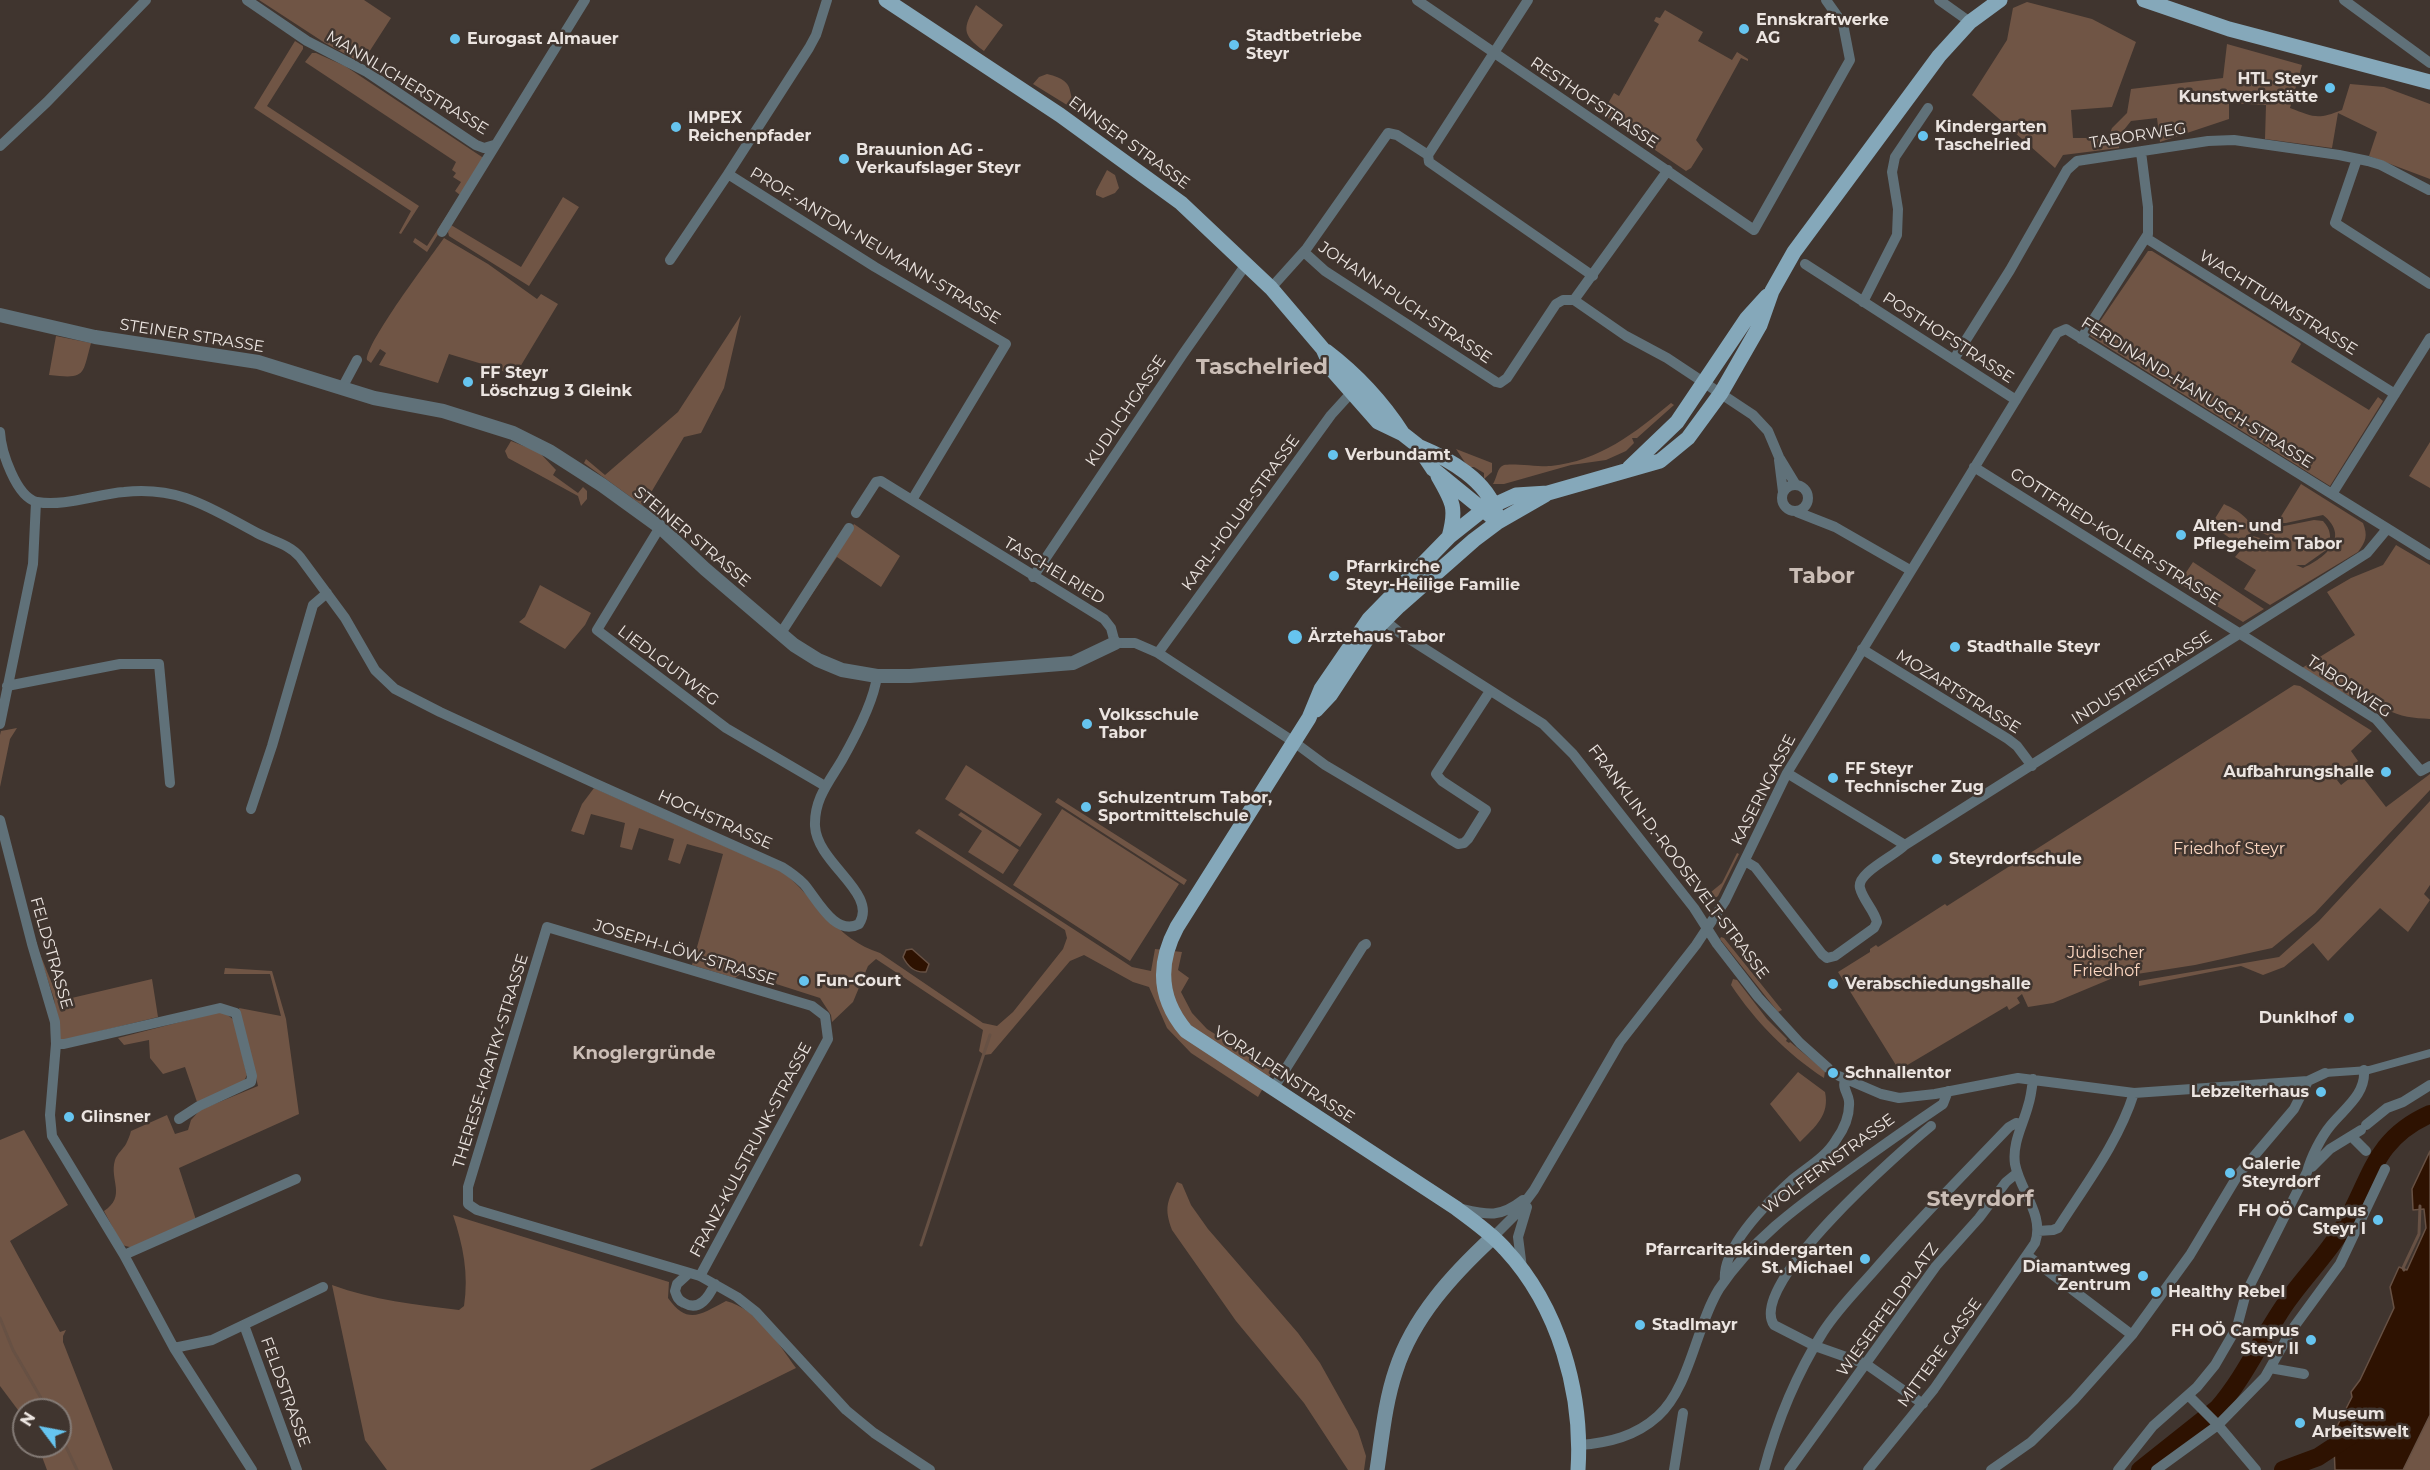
<!DOCTYPE html>
<html>
<head>
<meta charset="utf-8">
<style>
  body { margin:0 }
  #map { position:relative; width:2430px; height:1470px; overflow:hidden; background:#40352f; font-family:Montserrat,sans-serif }
  canvas { display:block }
  .north { position:absolute; left:12px; top:1398px; width:60px; height:60px; box-sizing:border-box; background:#40352f; border:2px solid #847b76; border-radius:50%; rotate:302deg; font-size:16px; font-weight:700; line-height:24px; text-align:center; color:#ebe4e0 }
  .north::after { content:''; display:block; margin:auto; width:21px; height:27px; background:#66c4ef; clip-path:polygon(50% 0,100% 100%,50% 72%,0 100%) }
</style>
</head>
<body>
<div id="map">
<canvas width="2430" height="1470"></canvas>
<div class="north">N</div>
</div>
<script>
const c = document.querySelector('canvas').getContext('2d');
c.lineJoin = 'round';
function fillPath(path, color) { c.fillStyle = color; c.fill(path, 'evenodd'); }
function trace(path, color, width, dash) { c.strokeStyle = color; c.lineWidth = width; c.lineCap = dash ? 'butt' : 'round'; c.setLineDash(dash || []); c.stroke(path); }
function label(font, color, halo, rows, align = 'center') {
  c.font = font + ' Montserrat,sans-serif'; c.lineWidth = 5; c.setLineDash([]); c.textBaseline = 'middle'; c.strokeStyle = halo; c.fillStyle = color; for (const [text, x, y, turn = 0] of rows) {
    c.save(); c.translate(x, y); c.rotate((+turn || 0) * Math.PI / 180); c.textAlign = isNaN(turn) ? turn : align; if (halo) c.strokeText(text, 0, 0); c.fillText(text, 0, 0); c.restore();
  }
}
fillPath(new Path2D(`
  M259,0H364L391,18L362,63L325,43Z
  M2027,2L2092,19L2136,42L2112,107L2071,110L2073,138H2108L2112,128L2127,113L2131,89L2223,78L2227,44L2302,65L2290,108C2314,117 2317,120 2342,110L2350,84L2384,87L2430,104V179L2369,156L2377,132L2338,113L2332,148L2265,139L2266,105L2229,103V119L2160,142L2157,118L2131,121L2119,136V148L2063,155L2055,168L1972,95L2007,40L2013,8Z
  M976,5L1003,25L984,51C961,34 963,28 976,5Z
  M1665,10L1703,32L1698,41L1732,60L1737,52L1748,59V61L1741,58L1696,140L1703,149L1691,168L1686,171L1602,114L1614,93L1619,96L1659,24L1654,21L1656,17L1660,18Z
  M295,41L303,46V49L267,106L419,206L401,234L399,233L411,211L254,108Z
  M312,53H316L345,66L485,159L427,252L413,242L415,238L427,246L460,195L455,191L461,182L453,177L456,173L452,170L456,162L305,62Z
  M1047,74C1081,82 1063,95 1080,113L1033,84L1039,77Z
  M1107,170L1115,175L1119,188L1115,193L1103,198L1096,195V191Z
  M563,197L579,207L529,286L449,236L448,232L451,225L521,267Z
  M444,238L488,264L537,299L541,294L558,304L514,377L499,369L449,354L438,383L379,365L386,353L380,349L371,363L367,360C365,344 430,258 444,238Z
  M2148,251H2152L2299,342L2301,344L2291,362L2369,410L2378,397L2383,401L2330,486L2090,336Z
  M741,315L724,388L701,433L684,437L643,506L584,463L586,459L605,475L678,412Z
  M56,336L91,343C82,376 86,379 49,375Z
  M1671,403L1674,405L1637,438H1632L1634,443L1626,451L1606,460L1571,465L1504,484H1493C1497,478 1497,467 1504,465C1513,463 1539,467 1551,466C1599,461 1635,433 1671,403Z
  M511,441L539,452L556,470L553,475L578,493L583,487L587,491V499L581,506L578,496L508,458L505,451Z
  M2430,442V488L2409,476Z
  M1456,449L1492,463V472L1484,479V473L1474,467H1468Z
  M2301,484L2363,523C2368,536 2366,541 2358,552L2270,605L2244,589L2256,570L2235,557L2253,536L2277,543L2274,538L2255,530V525L2279,527L2314,520L2323,521C2331,530 2331,536 2329,548L2305,565H2296L2303,568C2325,558 2351,537 2323,515L2286,523H2277Z
  M2224,504C2236,510 2253,518 2251,533L2237,543L2211,525Z
  M854,524L900,556L881,587L837,557L789,628L788,626Z
  M2396,545L2430,565V719C2414,718 2400,717 2386,709L2384,712C2355,701 2329,685 2302,668L2355,635L2327,592L2351,578L2383,565Z
  M2193,562L2264,609L2243,622L2179,583Z
  M540,585L591,613L585,625L565,649L519,622L525,617Z
  M2294,685L2300,686L2372,731L2351,751L2358,761L2337,780L2341,785L2354,775H2361L2386,807L2430,774V790L2315,913L2272,948L2195,965L2137,974L2132,970L2053,1003L2028,1007L2022,994L2017,998L2020,1003L2009,1010L2007,1006L1899,1070L1838,972L1870,952V949L1876,945L1878,947L1945,904L1947,906Z
  M17,728L10,739L0,787V735L1,731Z
  M966,765L1042,814L1020,847L945,799Z
  M594,788L783,872C817,900 836,939 880,953L983,1023L997,1026L1013,1012L1063,949L1067,938L1065,930L915,833L919,829L1132,967L1151,971L1155,949L1182,952L1178,970L1189,978L1181,992L1192,1013L1207,1029L1264,1065H1276L1258,1097L1191,1053L1167,1028L1149,987L1133,982L1084,955L1070,961L991,1054L984,1055L979,1051L983,1030L876,959L868,966L853,1002L832,1022L831,1015L820,998L742,973L735,978L692,965L723,854L687,844L680,864L668,860L674,839L639,828L632,850L620,847L625,823L591,814L584,835L571,831L582,804Z
  M1058,798L1187,880L1184,885L1055,802Z
  M2430,801V885L2424,894L2430,900L2408,932L2380,908L2328,961L2313,943L2284,967L2263,975L2241,966L2139,986V981L2279,957L2319,921Z
  M1062,809L1179,884L1130,961L1013,885Z
  M961,812L1019,850L1003,874L968,852L982,831L958,815Z
  M1737,853L1739,854L1718,896L1710,902L1700,901L1722,883Z
  M1721,937L1724,938L1782,1010L1778,1012L1720,939Z
  M36,944L59,1001L152,979L158,1017L60,1041L54,999Z
  M225,968L272,971L286,1019L299,1114L179,1168L196,1220L133,1248L122,1245L104,1211C127,1196 109,1180 115,1160C117,1154 123,1149 126,1144C128,1140 130,1135 131,1131L167,1115L175,1134L188,1130L191,1120L200,1110L258,1086L239,1008L281,1016L270,974H224Z
  M1733,979L1737,980L1767,1019L1787,1039L1786,1041L1789,1043L1790,1042L1825,1071L1824,1078C1787,1054 1755,1021 1731,985Z
  M215,1013H225L234,1020L247,1075L243,1083L197,1102L185,1067L163,1074L150,1058L149,1040L124,1045L118,1038Z
  M1798,1072L1825,1092C1830,1115 1815,1127 1800,1142L1770,1104Z
  M24,1130L68,1205L10,1241L60,1332L66,1330L63,1336V1342L113,1470H47L38,1446H60V1410H24V1418L0,1386V1140Z
  M1177,1182L1182,1184L1191,1205L1208,1229L1298,1333L1320,1363L1358,1431L1366,1456L1364,1470H1348L1304,1403L1236,1321L1172,1230C1164,1208 1167,1202 1177,1182Z
  M453,1215L669,1282L668,1298C688,1326 701,1314 726,1301C757,1309 778,1343 796,1368L590,1470H387L365,1440L332,1285C373,1300 416,1305 459,1310L464,1306C469,1274 463,1245 453,1215Z
  M2430,1415V1470H2403L2406,1462Z`), '#705545');
const water = new Path2D(`
  M912,949L929,964L926,972C916,973 908,967 903,957L906,950Z
  M2430,1151V1415L2403,1470H2335L2334,1447L2330,1440L2352,1397L2351,1392L2360,1380L2394,1308L2390,1287L2399,1267L2407,1270L2426,1228L2424,1209L2413,1210L2412,1189Z`);
fillPath(water, '#2e1201');
trace(water, '#675144', 1.5);
trace(new Path2D(`
  M921,1245L990,1035
  M2404,1270L2403,1268L2419,1234L2420,1206
  M0,1318L13,1350L48,1410
  M60,1434L77,1470`), '#675144', 3);
trace(new Path2D(`
  M2140,1470L2218,1408C2243,1379 2259,1344 2280,1312C2298,1283 2323,1260 2341,1231C2371,1183 2371,1140 2430,1114
  M2283,1470L2318,1457L2353,1434`), '#2e1201', 18);
trace(new Path2D(`
  M2325,1073L2369,1070L2430,1053`), '#607179', 8);
trace(new Path2D(`
  M247,0L307,41L367,72L476,145L484,148L494,145
  M827,0L816,35L809,48L728,174L875,267L1006,344L912,500
  M1417,0L1754,230L1850,60L1843,24L1826,0
  M1939,0L1970,22
  M2344,0L2430,63
  M0,146L47,102L146,0
  M1428,155L1429,162L1593,276
  M1428,155L1528,0
  M2357,159L2335,223L2430,284
  M442,232L585,0
  M2146,238L2395,394
  M1304,252L1325,271L1496,382L1500,383L1507,378L1556,304L1563,300H1574
  M670,260L728,174
  M1805,264L2016,400
  M1271,288L1307,248L1388,133L1397,135L1428,155
  M1574,300L1626,336L1667,358L1753,415L1768,431L1779,457L1796,485
  M1574,300L1668,170
  M1863,302L1897,235L1898,209L1892,172L1895,157L1928,108
  M2081,339L2148,234V207L2141,152
  M1954,359L2010,270L2067,170L2077,161L2208,141L2234,140L2339,155L2368,161L2381,165L2429,190
  M342,388L357,360
  M0,432C1,451 16,497 37,502C64,507 97,494 124,492C180,486 210,508 257,533C272,541 289,544 300,557L345,618L375,670L395,689L440,712L592,782L782,867C790,872 797,877 804,884C817,899 835,937 859,924C879,893 817,864 815,826C814,799 829,782 842,760C855,737 874,701 877,676
  M1779,460L1783,492
  M1974,467L2376,719L2421,771L2430,766
  M1782 498a13 13 0 1 1 26 0a13 13 0 1 1-26 0Z
  M2332,494L2430,338
  M1797,512L1835,527L1910,570
  M856,513L876,482L881,481L1104,619L1111,628L1115,643H1135L1158,653L1294,742L1325,765L1458,844L1464,843L1468,839L1486,810L1442,781L1436,774L1490,691
  M660,527L597,630L726,728L825,786
  M1033,577L1183,354L1247,263
  M1384,620L1400,633L1543,724L1573,754L1694,908L1717,944L1758,997L1800,1043L1828,1068
  M781,633L849,528
  M1862,649L2008,739L2017,746L2032,766
  M1158,653L1331,415L1351,393
  M7,686L120,664H159L170,783
  M0,724L33,564L36,502
  M1787,773L1905,845
  M251,809L272,746L313,605L327,593
  M0,820L32,944L55,1022L56,1044L50,1115L52,1136L124,1255L174,1348L252,1470
  M1745,861L1755,867L1822,954L1827,958L1835,956L1874,928L1877,922C1874,910 1863,900 1860,888C1856,873 1895,856 1905,845L2367,553L2387,529
  M56,1044H64L220,1008L236,1013L252,1076L251,1082L199,1106L179,1119
  M1839,1076L1881,1094L1899,1098L1935,1094L2018,1078L2134,1093L2308,1081L2325,1073
  M1273,1089L1363,946L1366,944
  M2366,1125L2387,1108L2403,1102L2430,1085
  M2352,1137L2366,1151
  M2312,1167L2330,1149L2361,1130
  M1462,1209C1488,1215 1500,1218 1523,1200
  M2038,1231L2053,1230L2058,1228C2086,1184 2118,1143 2134,1093
  M1493,1237L1516,1214L1534,1190L1620,1042L1696,945L1725,901L1787,773L2057,333L2066,329L2430,555
  M124,1255L296,1179
  M2028,1256L2132,1335
  M1522,1268L1518,1237L1527,1207
  M689,1273L677,1284L675,1291C677,1297 678,1300 684,1303C700,1312 709,1296 715,1284
  M700,1276L828,1039L825,1016L812,1006L547,927L468,1187V1204L477,1210L700,1276L737,1297L756,1312L846,1410L874,1433L930,1470
  M1725,1281C1721,1247 1769,1201 1792,1180C1808,1167 1826,1157 1836,1140C1844,1129 1850,1115 1849,1101C1848,1093 1842,1088 1845,1080
  M244,1325L297,1470
  M174,1348L212,1340L323,1287
  M2270,1368L2304,1374
  M2188,1395L2218,1425L2256,1470
  M1923,1404L1866,1364L1815,1346L1774,1325C1746,1285 1902,1150 1931,1126
  M1579,1445C1609,1443 1636,1436 1658,1416C1690,1387 1696,1326 1719,1289C1751,1241 1795,1208 1842,1175C1875,1151 1909,1127 1943,1104L1948,1091
  M1674,1470L1683,1413
  M1764,1470C1777,1421 1796,1375 1823,1332C1837,1310 1855,1292 1872,1273C1916,1222 1963,1175 2009,1127L2016,1123L2021,1124
  M1789,1470L1936,1266L1979,1218L2006,1182L2017,1173
  M1868,1470L1934,1389L2035,1243C2045,1215 2020,1191 2015,1164C2012,1143 2023,1125 2028,1106C2031,1097 2032,1088 2033,1079
  M1991,1470L2031,1442L2074,1400L2132,1335L2190,1255L2238,1175L2294,1109L2308,1081
  M2118,1470L2153,1426L2197,1387L2215,1365L2237,1327L2246,1293L2307,1172C2311,1157 2321,1137 2331,1125C2345,1108 2366,1094 2364,1070
  M2156,1470L2218,1425L2265,1377L2291,1331L2340,1264L2385,1169`), '#607179', 10);
trace(new Path2D(`
  M0,315L95,337L258,362L374,398L443,411L513,433L549,451L602,485L660,527L705,569L794,645L818,660L842,670L877,676H910L1073,663L1115,643`), '#607179', 14);
trace(new Path2D(`
  M1377,1470C1382,1437 1385,1402 1396,1370C1413,1317 1453,1274 1493,1237`), '#75909e', 15);
trace(new Path2D(`
  M886,0L1060,115L1181,203L1271,288L1323,349L1333,371L1378,422L1403,434L1417,445L1433,469L1498,522
  M2144,0L2229,29L2430,82
  M1326,351C1355,373 1383,403 1403,434
  M1420,447C1449,459 1488,481 1496,513
  M1629,468L1677,422L1747,318L1767,296
  M1438,476C1453,502 1457,508 1449,537
  M1316,710L1331,694L1369,636L1399,606L1474,540L1498,522L1545,495
  M1578,1470C1583,1393 1559,1307 1505,1249C1491,1233 1473,1221 1456,1208L1186,1031C1159,999 1157,964 1177,927L1309,718L1321,689L1369,619L1449,537L1483,510L1516,495L1548,493L1660,461L1688,438L1721,393L1760,325L1772,291L1794,252L1939,56L1970,22L2000,0`), '#85a8ba', 15);
for (const [x, y, r, color] of [
  [1744,29,6,"#66c4ef"],
  [455,39,6,"#66c4ef"],
  [1234,45,6,"#66c4ef"],
  [2330,88,6,"#66c4ef"],
  [676,127,6,"#66c4ef"],
  [1923,136,6,"#66c4ef"],
  [844,159,6,"#66c4ef"],
  [468,382,6,"#66c4ef"],
  [1333,455,6,"#66c4ef"],
  [2181,535,6,"#66c4ef"],
  [1334,576,6,"#66c4ef"],
  [1295,637,8,"#66c4ef"],
  [1955,647,6,"#66c4ef"],
  [1087,724,6,"#66c4ef"],
  [2386,772,6,"#66c4ef"],
  [1833,778,6,"#66c4ef"],
  [1086,807,6,"#66c4ef"],
  [1937,859,6,"#66c4ef"],
  [804,981,6,"#66c4ef"],
  [1833,984,6,"#66c4ef"],
  [2349,1018,6,"#66c4ef"],
  [1833,1073,6,"#66c4ef"],
  [2321,1092,6,"#66c4ef"],
  [69,1117,6,"#66c4ef"],
  [2230,1173,6,"#66c4ef"],
  [2378,1220,6,"#66c4ef"],
  [1865,1259,6,"#66c4ef"],
  [2143,1276,6,"#66c4ef"],
  [2156,1292,6,"#66c4ef"],
  [1640,1325,6,"#66c4ef"],
  [2311,1340,6,"#66c4ef"],
  [2300,1423,6,"#66c4ef"]
]) { const dot = new Path2D(); dot.arc(x, y, r, 0, 2 * Math.PI); c.fillStyle = color; c.fill(dot); trace(dot, '#40352f', 2); }
label('bold 16px', '#ebe4e0', '#40352f', [
  ["Ennskraftwerke",1756,20],
  ["AG",1756,38],
  ["Stadtbetriebe",1246,36],
  ["Steyr",1246,54],
  ["Eurogast Almauer",467,39],
  ["HTL Steyr",2318,79,"right"],
  ["Kunstwerkstätte",2318,97,"right"],
  ["IMPEX",688,118],
  ["Reichenpfader",688,136],
  ["Kindergarten",1935,127],
  ["Taschelried",1935,145],
  ["Brauunion AG -",856,150],
  ["Verkaufslager Steyr",856,168],
  ["FF Steyr",480,373],
  ["Löschzug 3 Gleink",480,391],
  ["Verbundamt",1345,455],
  ["Alten- und",2193,526],
  ["Pflegeheim Tabor",2193,544],
  ["Pfarrkirche",1346,567],
  ["Steyr-Heilige Familie",1346,585],
  ["Ärztehaus Tabor",1308,637],
  ["Stadthalle Steyr",1967,647],
  ["Volksschule",1099,715],
  ["Tabor",1099,733],
  ["FF Steyr",1845,769],
  ["Technischer Zug",1845,787],
  ["Aufbahrungshalle",2374,772,"right"],
  ["Schulzentrum Tabor,",1098,798],
  ["Sportmittelschule",1098,816],
  ["Steyrdorfschule",1949,859],
  ["Fun-Court",816,981],
  ["Verabschiedungshalle",1845,984],
  ["Dunklhof",2337,1018,"right"],
  ["Schnallentor",1845,1073],
  ["Lebzelterhaus",2309,1092,"right"],
  ["Glinsner",81,1117],
  ["Galerie",2242,1164],
  ["Steyrdorf",2242,1182],
  ["FH OÖ Campus",2366,1211,"right"],
  ["Steyr I",2366,1229,"right"],
  ["Pfarrcaritaskindergarten",1853,1250,"right"],
  ["St. Michael",1853,1268,"right"],
  ["Diamantweg",2131,1267,"right"],
  ["Zentrum",2131,1285,"right"],
  ["Healthy Rebel",2168,1292],
  ["Stadlmayr",1652,1325],
  ["FH OÖ Campus",2299,1331,"right"],
  ["Steyr II",2299,1349,"right"],
  ["Museum",2312,1414],
  ["Arbeitswelt",2312,1432]
], 'left');
label('16px', '#ebe4e0', '#40352f', [
  ["MANNLICHERSTRASSE",407,83,31],
  ["RESTHOFSTRASSE",1594,103,34],
  ["TABORWEG",2138,136,-9],
  ["ENNSER STRASSE",1129,143,36],
  ["PROF.-ANTON-NEUMANN-STRASSE",875,246,31],
  ["JOHANN-PUCH-STRASSE",1405,303,34],
  ["WACHTTURMSTRASSE",2278,303,32],
  ["STEINER STRASSE",192,336,9],
  ["POSTHOFSTRASSE",1948,338,33],
  ["FERDINAND-HANUSCH-STRASSE",2197,393,32],
  ["KUDLICHGASSE",1126,411,-56],
  ["KARL-HOLUB-STRASSE",1241,513,-54],
  ["STEINER STRASSE",692,537,40],
  ["GOTTFRIED-KOLLER-STRASSE",2115,537,32],
  ["TASCHELRIED",1054,571,31],
  ["LIEDLGUTWEG",668,666,37],
  ["INDUSTRIESTRASSE",2142,678,-32],
  ["TABORWEG",2349,687,34],
  ["MOZARTSTRASSE",1958,692,32],
  ["KASERNGASSE",1764,790,-63],
  ["HOCHSTRASSE",715,820,24],
  ["FRANKLIN-D.-ROOSEVELT-STRASSE",1678,862,53],
  ["FELDSTRASSE",51,953,74],
  ["JOSEPH-LÖW-STRASSE",685,953,17],
  ["THERESE-KRATKY-STRASSE",491,1061,-73],
  ["VORALPENSTRASSE",1284,1075,33],
  ["FRANZ-KULSTRUNK-STRASSE",751,1150,-62],
  ["WOLFERNSTRASSE",1829,1164,-36],
  ["WIESERFELDPLATZ",1888,1310,-54],
  ["MITTERE GASSE",1940,1353,-54],
  ["FELDSTRASSE",285,1392,70]
]);
label('16px', '#fcd7c1', '#40352f', [
  ["Friedhof Steyr",2229,849],
  ["Jüdischer",2106,953],
  ["Friedhof",2106,971]
]);
label('bold 18px', '#cbbeb6', '#40352f', [
  ["Knoglergründe",644,1054]
]);
label('bold 22px', '#cbbeb6', '#40352f', [
  ["Taschelried",1262,368],
  ["Tabor",1822,577],
  ["Steyrdorf",1980,1200]
]);
</script>
</body>
</html>
